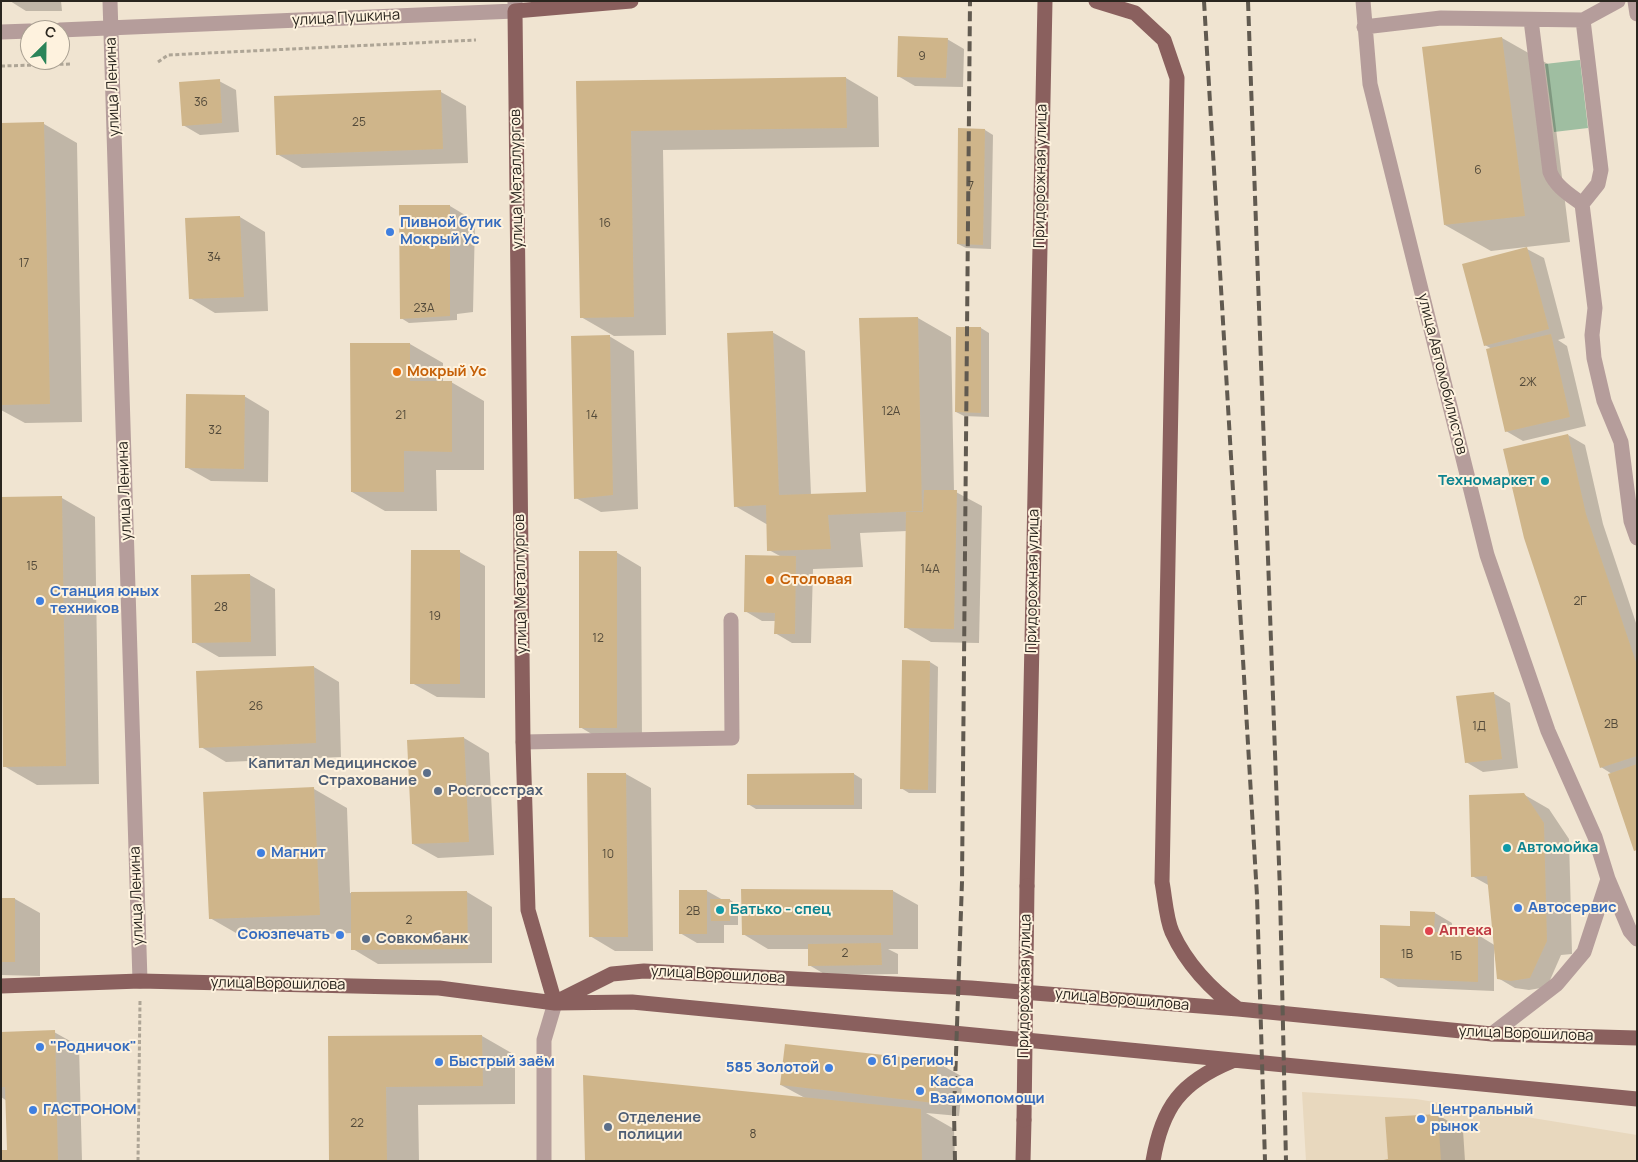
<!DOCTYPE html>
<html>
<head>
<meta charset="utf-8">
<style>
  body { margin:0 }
  #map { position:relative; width:1638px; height:1162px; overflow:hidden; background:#f0e4d1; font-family:Manrope,sans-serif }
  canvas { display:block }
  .frame { position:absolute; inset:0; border:2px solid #2a261f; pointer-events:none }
  .north { position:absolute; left:20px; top:20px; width:50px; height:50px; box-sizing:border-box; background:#fef2de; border:1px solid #a9a092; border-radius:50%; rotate:23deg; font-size:14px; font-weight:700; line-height:20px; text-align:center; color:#2a261f }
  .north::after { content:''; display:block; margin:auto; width:18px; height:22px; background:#2b8459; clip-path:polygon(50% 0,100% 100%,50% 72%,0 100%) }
</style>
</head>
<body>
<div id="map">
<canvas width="1638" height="1162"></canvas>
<div class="frame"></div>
<div class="north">С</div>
</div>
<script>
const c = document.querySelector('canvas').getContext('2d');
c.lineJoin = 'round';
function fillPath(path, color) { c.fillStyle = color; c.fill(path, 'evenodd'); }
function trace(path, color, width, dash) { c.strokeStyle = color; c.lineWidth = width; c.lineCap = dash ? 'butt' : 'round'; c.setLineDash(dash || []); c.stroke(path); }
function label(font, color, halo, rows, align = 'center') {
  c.font = font + ' Manrope,sans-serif'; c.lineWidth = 4; c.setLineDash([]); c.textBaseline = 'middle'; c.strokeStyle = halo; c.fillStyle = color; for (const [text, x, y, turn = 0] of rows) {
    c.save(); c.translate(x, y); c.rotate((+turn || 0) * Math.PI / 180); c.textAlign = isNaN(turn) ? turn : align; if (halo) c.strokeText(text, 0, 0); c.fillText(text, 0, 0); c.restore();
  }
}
fillPath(new Path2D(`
  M1302,1092L1416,1099L1637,1135V1161H1306Z`), '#e8d8be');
fillPath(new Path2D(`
  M1580,60L1588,128L1554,132L1545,64Z`), '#9fbea1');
fillPath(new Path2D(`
  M10,1H61L62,11H26Z
  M1502,38L1548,64L1570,242L1491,251L1445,225Z
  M947,39L964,49L963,87L915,86L898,76Z
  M846,78L878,97L879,147L663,150L666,335L614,336L581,317L577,82Z
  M219,81L236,90L239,132L200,135L183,125Z
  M441,92L466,106L468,163L302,168L277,154Z
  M1,124H44L77,143L82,422L25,423L1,410Z
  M985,130L993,135L991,249L966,248L958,244Z
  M400,206H450L475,221L473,312L457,314V320L409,323L401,318Z
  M240,217L265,232L268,311L215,313L190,298Z
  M1527,249L1544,258L1565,338L1558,340L1567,346L1586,426L1523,441L1506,431L1492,349L1485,345Z
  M918,318L951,337L954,491L982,506L979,643L931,642L905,627L907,531L860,533L863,567L813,569L811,643H792L775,633L776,621H762L745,611L780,556L769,550L768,525L735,506L772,332L805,351L811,495L867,494L860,319Z
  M981,328L989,333V417L964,416L956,412Z
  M609,336L634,351L638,509L601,512L576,498Z
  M410,344L443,363V382H451L484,401V470H436L437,511H385L352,492Z
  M244,396L269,411L268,482L211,481L186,467Z
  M1568,435L1585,445L1603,524L1637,626V852L1612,774L1601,767Z
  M62,498L95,517L99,784L37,785L4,766L1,499Z
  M460,552L485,566V698L437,697L412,683Z
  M616,552L641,567L642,742H605L580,727Z
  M250,575L275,589L276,656L219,657L193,642Z
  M930,662L938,667L936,793H909L901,788Z
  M314,667L339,682L341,757L226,762L201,747Z
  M1493,693L1510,703L1518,768L1483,772L1466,762Z
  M464,738L489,753L494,855L438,858L413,844Z
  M588,774H626L651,788L653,951H615L590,936Z
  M854,774L862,779V809H756L748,804V775Z
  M314,789L347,808L350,893L467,892L492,907V963L378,964L353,949L352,933L243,937L210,918Z
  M1523,794L1549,809L1569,839L1572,954L1561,955L1547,987L1529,990L1515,988L1498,978L1494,947V991L1398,987L1381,977L1411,927V913H1435L1452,923L1451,934L1478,935L1496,946L1490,886L1472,876Z
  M707,891L723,900H730L738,905V925H724V943H697L680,933Z
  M743,891H893L918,905V949H888L898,954V974L826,975L809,965V949H768L743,934Z
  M1,899H15L40,913V976L1,975Z
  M54,1032L79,1046L82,1161H1L8,1152L7,1101L1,1097V1033Z
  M482,1036L515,1055V1104L418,1105L419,1161H330L329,1037Z
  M786,1045L938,1063L963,1077L959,1116L926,1113L954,1129L955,1161H586L805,1098L781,1085Z
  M1438,1115L1463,1130L1465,1161H1375L1389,1160L1386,1118Z`), '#0003');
fillPath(new Path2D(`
  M898,36L948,38L946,78L897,77Z
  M1502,37L1525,216L1444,225L1422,47Z
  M846,77L847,128L631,131L634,317L580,318L576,81Z
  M220,79L222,123L182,126L179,82Z
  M441,90L443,149L276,155L274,96Z
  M44,122L50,404L1,405V123Z
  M958,128L985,129L983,245L957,244Z
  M399,205H450V316L400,319Z
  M240,216L244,297L189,299L185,218Z
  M1527,247L1549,329L1484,346L1462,264Z
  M918,317L922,511L828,515L831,549L767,551L766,505L734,507L727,333L773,331L779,495L866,492L859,318Z
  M956,327H981V413L955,412Z
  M1551,334L1570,417L1505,432L1486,349Z
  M610,335L613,495L574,499L571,336Z
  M350,343H410V381H452V452L404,451V492H351Z
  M186,394L245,395L244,469L185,468Z
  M1568,434L1586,514L1637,665V756L1600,768L1524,538L1503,449Z
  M924,490H957L954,629L904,628L906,512H923Z
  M62,496L66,766L3,767L1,497Z
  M411,550H460V684H410Z
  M579,551H617V728H579Z
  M745,555L796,556L795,634H774L775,613L744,612Z
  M250,574L251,642L192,643L191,575Z
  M902,660L930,661L928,790L900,789Z
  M314,666L316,743L199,748L196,671Z
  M1494,692L1502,759L1465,763L1456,696Z
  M464,737L469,842L412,844L407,740Z
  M1637,764V850L1634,851L1608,774Z
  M587,773H626L628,937H589Z
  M854,773V805H747V774Z
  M314,787L320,915L209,919L203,792Z
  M1524,793L1544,823L1547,941L1530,978L1511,981L1497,979L1487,876L1471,877L1469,795Z
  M741,889L893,890V935H742Z
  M679,890H707V934H679Z
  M467,891L468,949L351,950V892Z
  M1,898H15V962H1Z
  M710,899H730V921H711Z
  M1410,911L1435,912L1434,932L1478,934V982L1380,978V925L1410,926Z
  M881,943L882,965L808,966V944Z
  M55,1030L58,1161H1V1150H7L5,1087H1V1032Z
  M482,1035L483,1086L386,1087L387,1161H329L328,1036Z
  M785,1044L938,1061L934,1103L780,1085Z
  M583,1075L921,1109L922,1161H585Z
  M1438,1114L1441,1161H1379L1388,1159L1385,1117Z`), '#cfb58a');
trace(new Path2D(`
  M158,62L168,55L476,40
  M1,66L72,64
  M138,1161L140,1001`), '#aea596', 3, [4, 2.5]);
trace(new Path2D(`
  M110,1L140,981
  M1363,1L1370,84L1487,555L1548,731L1595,837L1608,879L1630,931L1637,939
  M1635,1L1637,14
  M1531,20L1550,172C1556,187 1570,195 1582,204L1595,308L1592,335L1594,358L1604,401L1621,442L1631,521L1637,538
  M1364,27L1441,18L1583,20L1618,1
  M60,30L515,11V1
  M1,32L30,31
  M1582,204L1598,184L1601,170L1583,20
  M523,742L732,738L731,620
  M1492,1034L1557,984L1584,952L1608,879
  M544,1161V1040L555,1003`), '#b59d9b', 15);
trace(new Path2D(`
  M1096,1L1135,13L1164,40L1177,78L1162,882C1165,898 1166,918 1172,932C1186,963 1211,990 1238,1009
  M1027,886L1045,1
  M1,986L140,981L439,988L555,1003L632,1002L1637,1099
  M558,1001L612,974L644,971L971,988L1238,1009L1492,1034L1637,1038
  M555,1003L528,910L523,742L515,11L631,1
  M1023,1161L1024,1120
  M1153,1161C1162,1107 1181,1082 1232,1061`), '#8a605e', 15);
trace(new Path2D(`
  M1204,1L1257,896L1265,1161
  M1248,1L1280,892L1286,1161
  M955,1161L954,1112L962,882L970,1`), '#615a50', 4, [10, 5]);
trace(new Path2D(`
  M1024,1120L1027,886`), '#8a605e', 15);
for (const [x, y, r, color] of [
  [390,232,5,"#3f7fe0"],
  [397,372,5,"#e8710a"],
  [1545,481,5,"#0f9aa8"],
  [770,580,5,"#e8710a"],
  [40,601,5,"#3f7fe0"],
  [427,773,5,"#5c6f8a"],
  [438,791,5,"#5c6f8a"],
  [1507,848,5,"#0f9aa8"],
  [261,853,5,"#3f7fe0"],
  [1518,908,5,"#3f7fe0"],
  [720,910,5,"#0f9aa8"],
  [1429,931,5,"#e0444e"],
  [340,935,5,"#3f7fe0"],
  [366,939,5,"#5c6f8a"],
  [40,1047,5,"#3f7fe0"],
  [872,1061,5,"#3f7fe0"],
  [439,1062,5,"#3f7fe0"],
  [829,1068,5,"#3f7fe0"],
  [920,1091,5,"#3f7fe0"],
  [33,1110,5,"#3f7fe0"],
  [1421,1119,5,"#3f7fe0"],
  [608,1127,5,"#5c6f8a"]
]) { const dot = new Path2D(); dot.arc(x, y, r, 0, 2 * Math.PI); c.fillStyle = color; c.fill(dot); trace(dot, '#fef2de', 2); }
label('12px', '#534a3a', null, [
  ["9",922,57],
  ["36",201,103],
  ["25",359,123],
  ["6",1478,171],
  ["7",971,187],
  ["16",605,224],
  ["34",214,258],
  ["17",24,264],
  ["23А",424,309],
  ["2Ж",1528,383],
  ["12А",891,412],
  ["21",401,416],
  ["14",592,416],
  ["32",215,431],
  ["15",32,567],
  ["14А",930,570],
  ["2Г",1580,602],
  ["28",221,608],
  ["19",435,617],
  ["12",598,639],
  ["26",256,707],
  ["2В",1611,725],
  ["1Д",1479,727],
  ["10",608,855],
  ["2В",693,912],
  ["2",409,921],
  ["2",845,954],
  ["1В",1407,955],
  ["1Б",1456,957],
  ["22",357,1124],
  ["8",753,1135]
]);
label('15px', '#2a261f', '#fef2de', [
  ["улица Пушкина",346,18,-3],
  ["улица Ленина",113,87,-92],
  ["Придорожная улица",1041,176,-89],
  ["улица Металлургов",517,179,-91],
  ["улица Автомобилистов",1442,374,76],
  ["улица Ленина",125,491,-92],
  ["Придорожная улица",1033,581,-89],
  ["улица Металлургов",521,584,-91],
  ["улица Ленина",137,896,-92],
  ["улица Ворошилова",718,975,3],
  ["улица Ворошилова",278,984,1],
  ["Придорожная улица",1025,986,-89],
  ["улица Ворошилова",1122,1000,5],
  ["улица Ворошилова",1526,1034,2]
]);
label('bold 15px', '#366cbe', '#fef2de', [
  ["Пивной бутик",400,223],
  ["Мокрый Ус",400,240],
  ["Станция юных",50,592],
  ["техников",50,609],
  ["Магнит",271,853],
  ["Автосервис",1528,908],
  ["Союзпечать",330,935,"right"],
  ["\"Родничок\"",50,1047],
  ["61 регион",882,1061],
  ["Быстрый заём",449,1062],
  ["585 Золотой",819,1068,"right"],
  ["Касса",930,1082],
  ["Взаимопомощи",930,1099],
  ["ГАСТРОНОМ",43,1110],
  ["Центральный",1431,1110],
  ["рынок",1431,1127]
], 'left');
label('bold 15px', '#c56008', '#fef2de', [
  ["Мокрый Ус",407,372],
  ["Столовая",780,580]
], 'left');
label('bold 15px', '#0d838f', '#fef2de', [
  ["Техномаркет",1535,481,"right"],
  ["Автомойка",1517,848],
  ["Батько - спец",730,910]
], 'left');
label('bold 15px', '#4e5e75', '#fef2de', [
  ["Капитал Медицинское",417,764,"right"],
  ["Страхование",417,781,"right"],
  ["Росгосстрах",448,791],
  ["Совкомбанк",376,939],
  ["Отделение",618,1118],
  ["полиции",618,1135]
], 'left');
label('bold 15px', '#be3a42', '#fef2de', [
  ["Аптека",1439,931]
], 'left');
</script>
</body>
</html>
